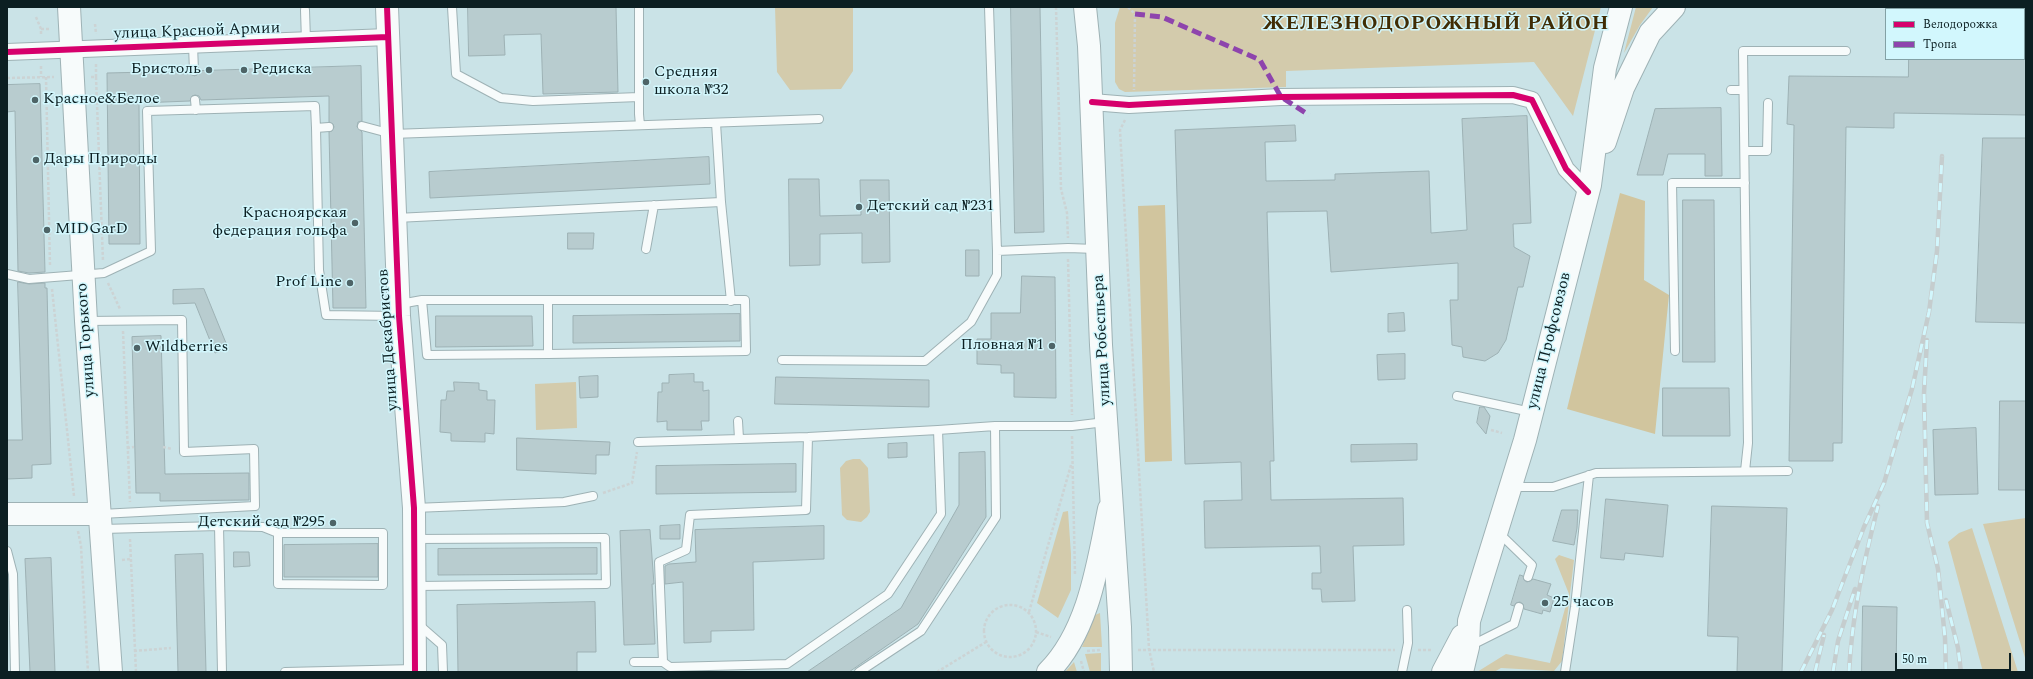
<!DOCTYPE html>
<html>
<head>
<meta charset="utf-8">
<style>
  body { margin:0 }
  #map { position:relative; width:2033px; height:679px; overflow:hidden; background:#cae3e7; font-family:Spectral,serif }
  canvas { display:block }
  .frame { position:absolute; inset:0; border:8px solid #0c1f22; pointer-events:none }
  .legend { position:absolute; left:1885px; top:8px; width:140px; height:52px; box-sizing:border-box; background:#d2f7fd; border:1px solid #83a1a5; margin:0; padding:5px 7px; list-style:none; font-size:12px; color:#0c1f22 }
  .legend li { display:flex; align-items:center; gap:8px; height:20px }
  .legend b { width:20px; border:1px solid #83a1a5 }
  .scale { position:absolute; left:1895px; top:653px; width:116px; height:18px; box-sizing:border-box; border:2px solid #0c1f22; border-top:0; padding-left:5px; font-size:12px; line-height:14px; white-space:nowrap; color:#0c1f22; -webkit-text-stroke:3px #d2f7fd; paint-order:stroke }
</style>
</head>
<body>
<div id="map">
<canvas width="2033" height="679"></canvas>
<div class="frame"></div>
<ul class="legend">
<li><b style="height:5px;background:#d6006c"></b>Велодорожка</li>
<li><b style="height:5px;background:#8e44ad"></b>Тропа</li>
</ul>
<div class="scale">50 m</div>
</div>
<script>
const c = document.querySelector('canvas').getContext('2d');
c.lineJoin = 'round';
function fillPath(path, color) { c.fillStyle = color; c.fill(path, 'evenodd'); }
function trace(path, color, width, dash) { c.strokeStyle = color; c.lineWidth = width; c.lineCap = dash ? 'butt' : 'round'; c.setLineDash(dash || []); c.stroke(path); }
function label(font, color, halo, rows, align = 'center') {
  c.font = font + ' Spectral,serif'; c.lineWidth = 3; c.setLineDash([]); c.textBaseline = 'middle'; c.strokeStyle = halo; c.fillStyle = color; for (const [text, x, y, turn = 0] of rows) {
    c.save(); c.translate(x, y); c.rotate((+turn || 0) * Math.PI / 180); c.textAlign = isNaN(turn) ? turn : align; if (halo) c.strokeText(text, 0, 0); c.fillText(text, 0, 0); c.restore();
  }
}
fillPath(new Path2D(`
  M775,7H853V71L841,89L790,90L777,72Z
  M1120,7H1601L1573,116L1534,62L1286,71V87L1125,92L1119,89L1115,82V23Z
  M1636,7H1653L1640,25L1624,53Z
  M576,382L577,428L536,430L535,384Z
  M853,459H860L868,468L870,512L867,517L861,522L847,520L842,515L840,468L846,461Z
  M1068,511L1071,554V590L1058,618L1037,603L1063,512Z
  M2026,518V661L1983,524Z
  M1972,528L2018,672H1983L1948,542L1959,533Z
  M1559,555L1574,560L1562,661L1554,671L1501,668L1494,672H1477L1506,654L1550,663L1569,594L1555,559Z
  M1100,613L1102,647H1082L1095,615Z
  M1101,653V672H1090L1085,654Z
  M1074,662L1077,672H1065Z`), '#d3cbac');
fillPath(new Path2D(`
  M1620,193L1645,201L1644,280L1669,295L1655,434L1567,409Z
  M1165,205L1172,461L1145,462L1138,206Z`), '#d1c59e');
const building = new Path2D(`
  M468,7H616L618,92L543,94L541,34L504,35L505,55L469,56Z
  M1011,7H1040L1044,232L1015,233Z
  M1909,59H2026V115L1894,113V128L1846,127L1842,443H1833V461H1789L1794,125L1787,124L1789,76L1908,77Z
  M361,66L362,121L358,122L357,127L362,132L366,308H333L329,132L332,131L334,127L333,124L329,122V96L201,100L199,96L195,95L192,96L190,101L139,103L140,244H109L107,73L189,71L194,76L197,75L199,71Z
  M40,84L45,272L29,273L18,271L15,111L7,112V85Z
  M1721,108L1722,176H1705V154H1668L1663,175H1637L1655,109Z
  M1527,116L1531,223L1513,224L1514,247L1530,256L1523,287H1518L1506,340L1498,353L1485,361L1463,357L1462,347L1452,345L1450,300H1458V263L1331,272L1327,211L1267,212L1274,461H1270L1271,500L1403,498L1404,545L1353,546L1355,601L1322,602L1321,589H1312V573H1321L1320,546L1205,548L1204,501L1242,500L1241,462L1185,464L1175,130L1295,125L1296,141L1265,142L1266,181L1335,180V174L1429,171L1431,233L1467,230L1462,119Z
  M1983,138H2026V323L1976,322Z
  M709,157L710,184L430,198L429,172Z
  M789,179H819L820,216L861,215L860,180H889L890,262L862,263V233L820,234V265L790,266Z
  M1683,200H1714L1715,362H1683Z
  M568,233H594L593,249H568Z
  M966,250H979V276H966Z
  M1022,276L1055,277L1056,398L1014,397V373H1001V365L977,364V339H991V313H1020Z
  M18,282L29,284L45,283V288H47L51,464L32,465V478L7,479V440H22Z
  M204,289L228,348L215,353L195,303L173,304V290Z
  M1404,313L1405,331L1388,332V314Z
  M740,314V341L573,343V316Z
  M436,316H532L533,346L436,347Z
  M161,336L165,474L249,473V500L160,501V493H136L132,337Z
  M1405,354V379L1378,380L1377,355Z
  M694,374V382H703V391L709,390V421H701L702,430H667V421L657,422L658,392H662V383H669V375Z
  M598,376V397L580,398L579,377Z
  M776,377L929,380V407L775,404Z
  M454,382L479,383V390L487,391V400H495L494,434L485,433V442L451,441V433L440,432L441,400H446L447,391H454Z
  M1663,388H1729L1730,436H1663Z
  M2000,401H2026V490H1999Z
  M1480,407H1484L1490,416L1486,434L1477,423Z
  M1976,428L1978,494L1935,495L1933,430Z
  M517,438L610,442L609,455H596V474L517,470Z
  M907,443V457L888,458V444Z
  M1417,444V460L1351,462V445Z
  M985,452L986,517L918,624L849,672H807L901,608L959,505V453Z
  M796,464V492L656,494V466Z
  M1606,499L1668,505L1663,557L1625,553L1624,560L1601,558Z
  M1712,506L1787,508L1782,672H1737L1738,637L1708,636Z
  M1562,510H1578L1577,528L1574,545L1553,541Z
  M680,525V539H660V526Z
  M824,526V559L753,562L754,630L711,631V642L684,643L683,582L665,584V566L669,564L696,562L695,530Z
  M650,530L654,584H652L655,644L624,645L620,531Z
  M378,544V577H284V545Z
  M597,548V574L438,575V549Z
  M234,552H249L250,566L234,567Z
  M203,554L206,672H178L175,555Z
  M51,558L55,672H30L25,559Z
  M1520,575L1523,576L1524,580L1527,582L1533,579L1551,584L1547,595L1554,598L1550,612L1543,610L1542,614L1524,609L1523,604L1520,602L1516,603L1514,606L1511,605Z
  M595,602L596,652H577V672H458L457,605Z
  M1863,606L1897,607L1896,672H1862Z`);
fillPath(building, '#b8cccf');
trace(building, '#9db1b4', 1);
const lane = new Path2D(`
  M452,7L456,74L501,98L533,101L639,97
  M639,7V114L640,125
  M989,7L997,251L1068,248L1096,249
  M305,10L306,41
  M193,45L194,71
  M1731,90H1743
  M195,100L196,110
  M362,126L392,134L819,119
  M316,128L319,270L326,315L397,316
  M1745,151H1767L1768,103
  M721,202L731,301
  M396,218L721,202L716,123
  M646,249L654,205
  M7,274L29,279L104,273L151,251L147,111L315,106L316,128L329,127
  M422,300L427,355L548,354
  M400,304L422,300H745L746,351L548,354V301
  M87,321L182,320L184,452L254,449L255,506L101,514
  M1675,351L1672,183H1745
  M782,360L925,361L971,322L997,275V251
  M1457,396L1531,412
  M738,421L739,439
  M638,442L808,437L938,430L995,426H1072L1105,422
  M1745,471L1748,443L1743,51H1846
  M1511,487H1553L1596,473L1788,471
  M414,508L564,502L593,496
  M102,529L219,526
  M1499,533L1532,565L1528,577
  M415,539L605,538L606,584L416,586
  M7,551L13,574L15,672
  M418,624L442,645L443,672
  M1470,646L1514,624L1519,607
  M634,662H663L670,667L787,664L888,594L941,514L938,430
  M663,662L659,562L686,550L690,515L806,510L808,437
  M222,672L219,526L263,527L278,533H383V585L278,584V533
  M285,672L415,669
  M859,672L921,631L996,517L995,426
  M1402,672L1408,643L1407,610
  M1565,672L1575,607L1589,475`);
const street = new Path2D(`
  M7,52L388,37
  M1092,102L1129,105L1281,97L1513,95L1532,100L1566,169L1588,192`);
const secondary = new Path2D(`
  M69,7L86,321L111,672
  M387,7L399,316L414,508L415,672
  M7,514H99
  M1048,672C1089,631 1098,563 1109,509`);
const primary = new Path2D(`
  M1085,7L1089,46L1101,345L1120,627L1121,672
  M1605,142L1623,88L1650,33L1674,7
  M1443,672L1462,636
  M1462,672L1468,647L1469,621L1525,440L1590,185L1605,68L1621,7`);
trace(lane, '#9eb2b5', 10);
trace(street, '#9eb2b5', 18);
trace(secondary, '#9eb2b5', 24);
trace(primary, '#9eb2b5', 24);
trace(new Path2D(`
  M1056,7L1061,189L1067,213L1068,238
  M1128,7L1135,14L1134,90
  M36,17L41,29V36
  M95,24L96,34
  M41,29H49
  M41,66V77
  M46,77L50,266
  M91,77H96V63
  M96,77L103,261
  M7,78L54,77
  M1125,120L1120,130L1149,649L1154,672
  M1068,259L1072,415
  M108,283L120,309
  M52,289L74,496
  M123,331L130,502
  M1491,430L1502,433
  M1072,436L1075,575
  M163,447L172,449
  M127,448L134,447
  M603,493L632,483L637,452
  M78,531L81,546L88,672
  M130,539L136,672
  M122,560L130,559
  M984 631a26 26 0 1 1 52 0a26 26 0 1 1-52 0Z
  M1029,612L1071,465
  M1036,632L1051,637
  M1138,650H1395
  M1418,650H1433
  M134,651L171,648
  M1087,651L1100,650
  M1081,661L1084,672
  M937,672L986,642`), '#ccd3d4', 2.5, [3, 2]);
trace(lane, '#f7fbfb', 8);
trace(street, '#f7fbfb', 16);
trace(secondary, '#f7fbfb', 22);
trace(primary, '#f7fbfb', 22);
const rail = new Path2D(`
  M1927,340L1924,393L1927,523L1938,569L1945,638L1946,672
  M1946,600L1958,648L1961,672
  M1801,672L1832,610L1864,527L1884,483L1912,389L1929,312L1937,251L1942,156
  M1815,672L1824,635
  M1833,672L1838,641L1855,589
  M1849,672C1852,615 1864,561 1878,506`);
trace(rail, '#c5cdce', 4.5);
trace(rail, '#d2f7fd', 3, [9]);
trace(new Path2D(`
  M1135,14L1162,17L1260,60L1281,97L1309,115`), '#8e44ad', 5, [10, 5]);
trace(new Path2D(`
  M387,7L399,316L414,508L415,672
  M7,52L388,37
  M1092,102L1129,105L1281,97L1513,95L1532,100L1566,169L1588,192`), '#d6006c', 6);
for (const [x, y, r, color] of [
  [209,70,4,"#4e6467"],
  [244,70,4,"#4e6467"],
  [646,82,4,"#4e6467"],
  [35,100,4,"#4e6467"],
  [36,160,4,"#4e6467"],
  [859,207,4,"#4e6467"],
  [355,223,4,"#4e6467"],
  [47,230,4,"#4e6467"],
  [350,283,4,"#4e6467"],
  [1052,346,4,"#4e6467"],
  [137,348,4,"#4e6467"],
  [333,523,4,"#4e6467"],
  [1545,603,4,"#4e6467"]
]) { const dot = new Path2D(); dot.arc(x, y, r, 0, 2 * Math.PI); c.fillStyle = color; c.fill(dot); trace(dot, '#d2f7fd', 1.5); }
label('16px', '#0c1f22', '#d2f7fd', [
  ["улица Красной Армии",197,32,-2],
  ["улица Горького",87,340,-94],
  ["улица Декабристов",389,340,-94],
  ["улица Робеспьера",1103,340,-93],
  ["улица Профсоюзов",1550,341,-76]
]);
label('16px', '#0c1f22', '#d2f7fd', [
  ["Бристоль",201,70,"right"],
  ["Редиска",252,70],
  ["Средняя",654,73],
  ["школа №32",654,91],
  ["Красное&Белое",43,100],
  ["Дары Природы",44,160],
  ["Детский сад №231",867,207],
  ["Красноярская",347,214,"right"],
  ["федерация гольфа",347,232,"right"],
  ["MIDGarD",55,230],
  ["Prof Line",342,283,"right"],
  ["Пловная №1",1044,346,"right"],
  ["Wildberries",145,348],
  ["Детский сад №295",325,523,"right"],
  ["25 часов",1553,603]
], 'left');
c.letterSpacing = '1px';
label('bold 20px', '#402c04', '#d2f7fd', [
  ["ЖЕЛЕЗНОДОРОЖНЫЙ РАЙОН",1436,25]
]);
c.letterSpacing = '0px';
</script>
</body>
</html>
